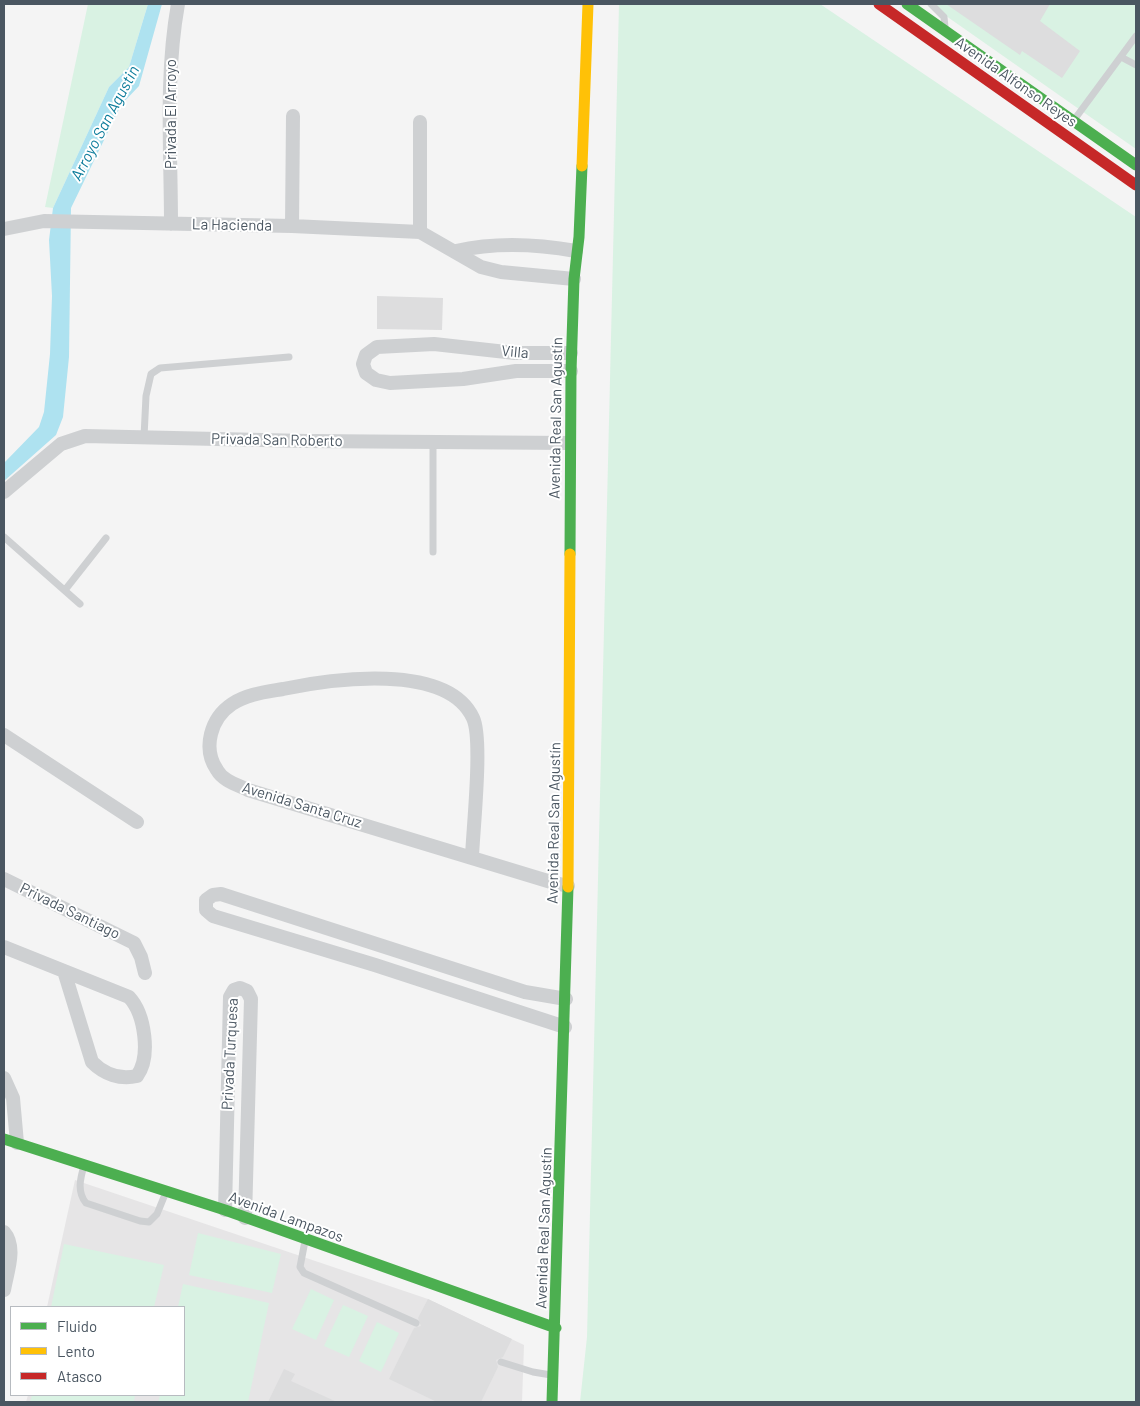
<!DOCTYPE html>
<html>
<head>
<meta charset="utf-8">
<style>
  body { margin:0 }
  #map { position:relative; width:1140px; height:1406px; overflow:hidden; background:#f4f4f4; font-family:Barlow,sans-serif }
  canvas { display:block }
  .frame { position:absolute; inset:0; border:5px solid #4a5661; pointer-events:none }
  .legend { position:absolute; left:10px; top:1306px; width:175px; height:90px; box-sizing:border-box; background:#fff; border:1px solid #b7bbc0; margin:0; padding:6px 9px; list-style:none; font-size:15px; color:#4a5661 }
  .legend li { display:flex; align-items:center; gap:10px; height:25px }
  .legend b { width:25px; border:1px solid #b7bbc0 }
</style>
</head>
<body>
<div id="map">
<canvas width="1140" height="1406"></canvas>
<div class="frame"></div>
<ul class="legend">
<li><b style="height:6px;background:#4caf50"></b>Fluido</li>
<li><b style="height:6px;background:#ffc107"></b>Lento</li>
<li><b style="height:6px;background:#c62828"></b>Atasco</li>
</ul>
</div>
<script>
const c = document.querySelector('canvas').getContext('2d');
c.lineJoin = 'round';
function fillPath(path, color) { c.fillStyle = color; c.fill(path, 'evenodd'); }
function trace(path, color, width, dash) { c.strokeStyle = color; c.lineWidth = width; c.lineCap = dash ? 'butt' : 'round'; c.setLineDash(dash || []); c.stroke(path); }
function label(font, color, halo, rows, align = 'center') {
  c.font = font + ' Barlow,sans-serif'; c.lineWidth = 4; c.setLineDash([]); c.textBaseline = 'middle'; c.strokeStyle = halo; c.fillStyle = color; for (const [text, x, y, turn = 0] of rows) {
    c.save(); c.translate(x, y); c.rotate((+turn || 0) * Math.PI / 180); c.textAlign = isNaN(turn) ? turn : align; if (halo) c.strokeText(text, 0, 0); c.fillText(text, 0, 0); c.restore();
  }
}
fillPath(new Path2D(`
  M75,1180L428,1299L524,1345L522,1402H26L28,1395H184V1307H47Z`), '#e6e5e6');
fillPath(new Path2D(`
  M88,4H148L129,67L109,87L53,208L45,207Z
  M619,4H820L1136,217V1402H580L587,1337Z
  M929,4H1136V149Z
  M198,1233L281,1254L272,1293L189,1275Z
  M64,1244L164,1265L154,1307H51Z
  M183,1284L269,1303L248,1402H158L160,1395H184V1307H178Z
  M311,1289L334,1300L316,1340L292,1329Z
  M343,1305L368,1316L349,1357L324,1346Z
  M377,1322L399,1333L381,1372L359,1361Z
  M32,1395H135L134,1402H30Z`), '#d9f2e3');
fillPath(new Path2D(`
  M148,4H162L139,86L121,105L71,208L69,357L63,417L56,435L4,481V463L39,427L44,412L50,354L52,296L49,240L53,208L109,87L129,67Z`), '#aee2f0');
fillPath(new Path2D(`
  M946,4H1050L1040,21L1080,51L1062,78L1022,51L1020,55Z
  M377,296L443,298L442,330L377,329Z
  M428,1299L512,1339L503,1357L496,1360L498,1367L481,1402H437L389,1379L414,1328L421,1326L418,1318Z
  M284,1369L295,1374L291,1381L337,1402H268Z`), '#ddddde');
trace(new Path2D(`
  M931,4L944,17L945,27
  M1121,57L1136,65
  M1074,120L1136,36
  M144,437L146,396L151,374L160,368L289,357
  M4,537L80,604
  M433,552V443
  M65,590L106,538
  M84,1166C80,1179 77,1192 86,1203L140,1221L149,1222L157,1214L166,1192
  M305,1241L300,1267L304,1273L416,1323
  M501,1362L533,1372L551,1375`), '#ced0d2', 7);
trace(new Path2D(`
  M171,224C171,151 165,76 178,4
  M292,226L293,116
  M4,229L44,221L292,226L420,232L481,267L501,272L574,279
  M420,232V122
  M456,251C495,242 537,244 576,251
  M571,371H516L463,379L390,383L376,380L366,373L363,364L366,355L377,347L434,344L515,353H571
  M4,492L61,444L85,436L306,441L569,443
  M4,735L137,822
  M472,857C473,829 483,739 473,718C447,662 331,679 283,689C266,692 247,694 232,704C211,718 202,748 217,770C223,781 238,785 248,790L551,882L568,886
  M4,879L134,943L141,957L145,973
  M4,947L129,997C145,1014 151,1057 137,1076C120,1080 104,1074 92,1062L64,971
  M565,1027L375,965L213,916L206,910V900L213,895L221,894L525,992L566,999
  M4,1078L13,1098L17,1143
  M225,1210L230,997L234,990L240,988L247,991L251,999L245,1218
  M4,1232C17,1247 7,1272 4,1290`), '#ced0d2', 14);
trace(new Path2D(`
  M907,4L1136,165
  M570,554L571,371L574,279L579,237L582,166
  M4,1139L225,1210L556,1328
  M552,1402L568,887`), '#4caf50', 11);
trace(new Path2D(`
  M582,166L588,4
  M568,887L570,554`), '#ffc107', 11);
trace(new Path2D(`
  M879,4L1136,185`), '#c62828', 11);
label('15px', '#4a5661', '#fff', [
  ["Avenida Alfonso Reyes",1016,82,35],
  ["Privada El Arroyo",171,114,-90],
  ["La Hacienda",232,225,1],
  ["Villa",515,352,5],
  ["Avenida Real San Agustín",556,418,-89],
  ["Privada San Roberto",277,440,1],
  ["Avenida Santa Cruz",302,805,17],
  ["Avenida Real San Agustín",554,823,-89],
  ["Privada Santiago",70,911,26],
  ["Privada Turquesa",230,1054,-87],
  ["Avenida Lampazos",286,1217,20],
  ["Avenida Real San Agustín",544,1228,-88]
]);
label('italic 16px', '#0c7c9b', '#fff', [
  ["Arroyo San Agustin",105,123,-62]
]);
</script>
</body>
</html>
